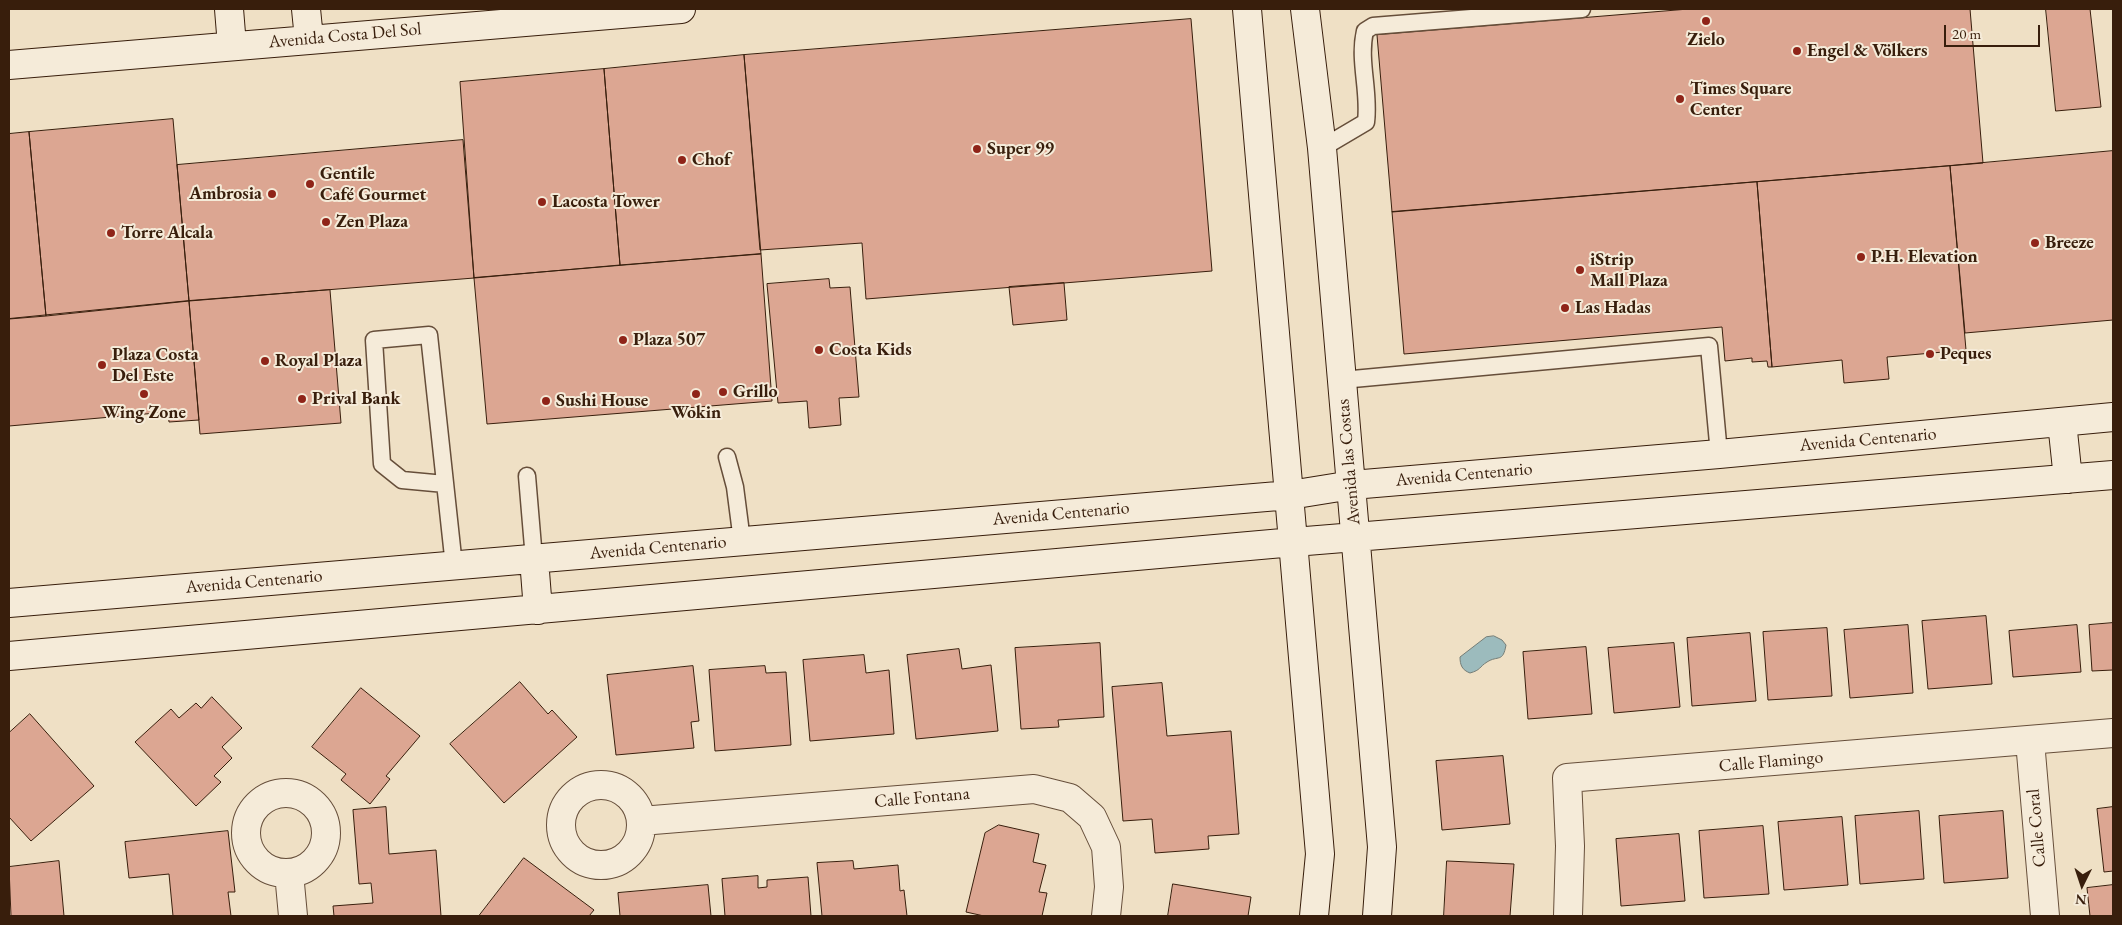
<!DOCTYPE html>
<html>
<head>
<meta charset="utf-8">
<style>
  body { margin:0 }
  #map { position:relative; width:2122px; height:925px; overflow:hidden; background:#efe0c5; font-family:"EB Garamond",serif }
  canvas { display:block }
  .frame { position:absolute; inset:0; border:10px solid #381e0c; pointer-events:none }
  .north { position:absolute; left:2057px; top:860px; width:50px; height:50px; -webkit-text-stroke:4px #f5ebd9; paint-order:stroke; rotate:184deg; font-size:14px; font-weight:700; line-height:20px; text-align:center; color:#381e0c }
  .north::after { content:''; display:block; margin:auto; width:18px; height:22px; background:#381e0c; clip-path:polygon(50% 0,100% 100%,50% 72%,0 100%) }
  .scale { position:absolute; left:1944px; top:25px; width:96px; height:22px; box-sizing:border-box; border:2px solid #381e0c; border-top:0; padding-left:6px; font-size:15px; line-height:18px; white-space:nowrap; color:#381e0c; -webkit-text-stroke:4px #f5ebd9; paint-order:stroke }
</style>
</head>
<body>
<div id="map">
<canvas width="2122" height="925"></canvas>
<div class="frame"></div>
<div class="north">N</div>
<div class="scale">20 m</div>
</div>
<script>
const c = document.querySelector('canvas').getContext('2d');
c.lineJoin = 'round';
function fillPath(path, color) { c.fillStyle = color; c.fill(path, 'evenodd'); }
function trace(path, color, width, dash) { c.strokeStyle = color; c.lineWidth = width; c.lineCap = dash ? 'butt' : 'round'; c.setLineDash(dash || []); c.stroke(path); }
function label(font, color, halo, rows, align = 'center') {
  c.font = font + ' "EB Garamond",serif'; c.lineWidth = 4; c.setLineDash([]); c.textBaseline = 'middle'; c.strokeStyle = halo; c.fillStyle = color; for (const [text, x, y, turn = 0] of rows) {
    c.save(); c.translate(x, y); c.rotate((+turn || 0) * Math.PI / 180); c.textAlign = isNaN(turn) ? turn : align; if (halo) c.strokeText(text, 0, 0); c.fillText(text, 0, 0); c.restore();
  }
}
const water = new Path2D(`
  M1494,636L1502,640L1506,645C1503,663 1498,655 1487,662C1479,667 1481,670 1470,673C1462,670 1460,665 1460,657L1486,637Z`);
fillPath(water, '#9cbbbd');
trace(water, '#747c76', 1);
const building = new Path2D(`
  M1689,9H1970L1983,163L1392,212L1377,35Z
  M2046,9H2090L2101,107L2056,111Z
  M1191,19L1212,271L866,299L862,243L760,250L744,55Z
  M744,55L761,254L620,265L604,69Z
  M604,69L620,265L474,278L460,82Z
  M173,119L189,301L46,316L29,132Z
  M29,132L46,316L9,319V134Z
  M463,140L474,278L189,301L177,165Z
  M2113,151V320L1965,333L1950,166Z
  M1950,166L1966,350L1887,357L1889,379L1844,383L1842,360L1772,367L1757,182Z
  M1757,182L1772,367H1768L1767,361L1752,362V358L1725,361L1722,327L1404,354L1392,212Z
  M761,254L772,401L487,424L474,278Z
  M829,279L830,288L850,287L859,397L839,398L841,425L809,428L807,401L778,403L767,284Z
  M1064,283L1067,320L1013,325L1009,287Z
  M330,290L341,423L200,434L189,301Z
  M189,301L199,420L169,422L168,412L9,426V319Z
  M1986,616L1992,684L1928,689L1922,621Z
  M2113,623V670L2092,671L2089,625Z
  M1908,625L1913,693L1850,698L1844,630Z
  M2077,625L2081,672L2013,677L2009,631Z
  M1827,628L1832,696L1768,700L1763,632Z
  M1750,633L1756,701L1692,706L1687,638Z
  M1100,643L1104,717L1058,720L1059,727L1021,729L1015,648Z
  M1674,643L1680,707L1614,713L1608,648Z
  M1586,647L1592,714L1528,719L1523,652Z
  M959,649L962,669L991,665L998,731L916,739L907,655Z
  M864,655L866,673L889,670L894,734L810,741L803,660Z
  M693,666L699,721L691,722L694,748L616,755L607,675Z
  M765,666L766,673L786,672L791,745L715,751L709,670Z
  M520,682L548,714L552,710L577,737L504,803L450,744Z
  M1162,683L1167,736L1231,731L1239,834L1208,836L1209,849L1155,853L1152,819L1123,821L1112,687Z
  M361,688L420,736L386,776L390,779L370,804L341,780L346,774L312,747Z
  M212,697L242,728L222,747L232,758L214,776L221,782L196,806L135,742L171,709L179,718L196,703L201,708Z
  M30,714L94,786L31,841L9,817V733Z
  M1503,756L1510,824L1442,830L1436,761Z
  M386,807L389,854L436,850L441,916H334L333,906L373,903L371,883L359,884L353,810Z
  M2113,807V871L2104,872L2097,809Z
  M1919,811L1924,879L1860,884L1855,816Z
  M2003,811L2008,878L1944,883L1939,816Z
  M1842,817L1848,885L1784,890L1778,822Z
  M999,825L1039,834L1033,862L1046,865L1039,892L1047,893L1042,916H984L966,912L985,833Z
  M1763,826L1769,894L1704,898L1699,831Z
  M228,831L235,892H228L231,916H173L169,874L129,878L125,842Z
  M1679,834L1685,901L1621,906L1616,839Z
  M524,858L594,910L589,916H479Z
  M59,861L64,916H11L9,867Z
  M853,861L854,869L898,865L900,891L904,890L907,916H822L817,863Z
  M1447,861L1514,864L1510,916H1444Z
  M758,876V888L767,887V880L808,877L811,916H725L722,879Z
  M1173,884L1251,897L1248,916H1168Z
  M708,885L711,916H620L618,893Z
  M2113,885V916H2090L2087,888Z`);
fillPath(building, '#dca692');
trace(building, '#381e0c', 1);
const lane = new Path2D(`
  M1322,148L1366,122C1370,91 1358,61 1365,31L1373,26L1582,9
  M1342,380L1709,346L1719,454
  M727,457L735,487L742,541
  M527,476L534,559
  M445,484L402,480L382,464L374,340L429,335L454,566`);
const street = new Path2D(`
  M2030,741L2045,916
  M561 825a40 40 0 1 1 80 0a40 40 0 1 1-80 0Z
  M246 833a40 40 0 1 1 80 0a40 40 0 1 1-80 0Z
  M641,821L1034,789L1070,798L1092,817L1106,847L1109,887L1106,916
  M289,873L293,916
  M1568,916L1570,846L1567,778L2113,733`);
const secondary = new Path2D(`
  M229,9L232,46
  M306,9L309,39
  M1247,9L1320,854L1314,916
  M1305,9L1322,148L1382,847L1377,916
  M9,65L681,9
  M2062,422L2068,479
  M534,559L538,610
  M9,603L1290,495L1352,485L1719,454L2113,417
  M9,656L1294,542L2113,475`);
trace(lane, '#664e3a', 19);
trace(street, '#664e3a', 30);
trace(secondary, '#381e0c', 30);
trace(lane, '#f5ebd9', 16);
trace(street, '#f5ebd9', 28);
trace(secondary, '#f5ebd9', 28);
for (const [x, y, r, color] of [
  [1706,21,5,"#8f2418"],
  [1797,51,5,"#8f2418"],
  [1680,99,5,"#8f2418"],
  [977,149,5,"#8f2418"],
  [682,160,5,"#8f2418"],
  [310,184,5,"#8f2418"],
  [272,194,5,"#8f2418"],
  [542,202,5,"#8f2418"],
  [326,222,5,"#8f2418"],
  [111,233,5,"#8f2418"],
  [2035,243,5,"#8f2418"],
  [1861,257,5,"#8f2418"],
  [1580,270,5,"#8f2418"],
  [1565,308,5,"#8f2418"],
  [623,340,5,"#8f2418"],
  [819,350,5,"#8f2418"],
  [1930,354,5,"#8f2418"],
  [265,361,5,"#8f2418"],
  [102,365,5,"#8f2418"],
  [723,392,5,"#8f2418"],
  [144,394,5,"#8f2418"],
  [696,394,5,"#8f2418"],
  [302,399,5,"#8f2418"],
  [546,401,5,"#8f2418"]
]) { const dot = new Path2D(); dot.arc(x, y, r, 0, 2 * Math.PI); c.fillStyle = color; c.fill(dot); trace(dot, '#f5ebd9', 2); }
label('18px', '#381e0c', '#f5ebd9', [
  ["Avenida Costa Del Sol",345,36,-5],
  ["Avenida Centenario",1868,440,-5],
  ["Avenida las Costas",1349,462,-95],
  ["Avenida Centenario",1464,475,-5],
  ["Avenida Centenario",1061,514,-5],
  ["Avenida Centenario",658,548,-5],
  ["Avenida Centenario",254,582,-5],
  ["Calle Flamingo",1771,762,-5],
  ["Calle Fontana",922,798,-5],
  ["Calle Coral",2037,828,-95]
]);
label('bold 18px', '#381e0c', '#f5ebd9', [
  ["Zielo",1706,40,"center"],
  ["Engel & Völkers",1807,51],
  ["Times Square",1690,89],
  ["Center",1690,110],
  ["Super 99",987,149],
  ["Chof",692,160],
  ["Gentile",320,174],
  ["Café Gourmet",320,195],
  ["Ambrosia",262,194,"right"],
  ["Lacosta Tower",552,202],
  ["Zen Plaza",336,222],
  ["Torre Alcala",121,233],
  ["Breeze",2045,243],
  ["P.H. Elevation",1871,257],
  ["iStrip",1590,260],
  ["Mall Plaza",1590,281],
  ["Las Hadas",1575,308],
  ["Plaza 507",633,340],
  ["Costa Kids",829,350],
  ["Peques",1940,354],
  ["Plaza Costa",112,355],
  ["Del Este",112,376],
  ["Royal Plaza",275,361],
  ["Grillo",733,392],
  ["Prival Bank",312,399],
  ["Sushi House",556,401],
  ["Wing Zone",144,413,"center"],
  ["Wokin",696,413,"center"]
], 'left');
</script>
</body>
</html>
